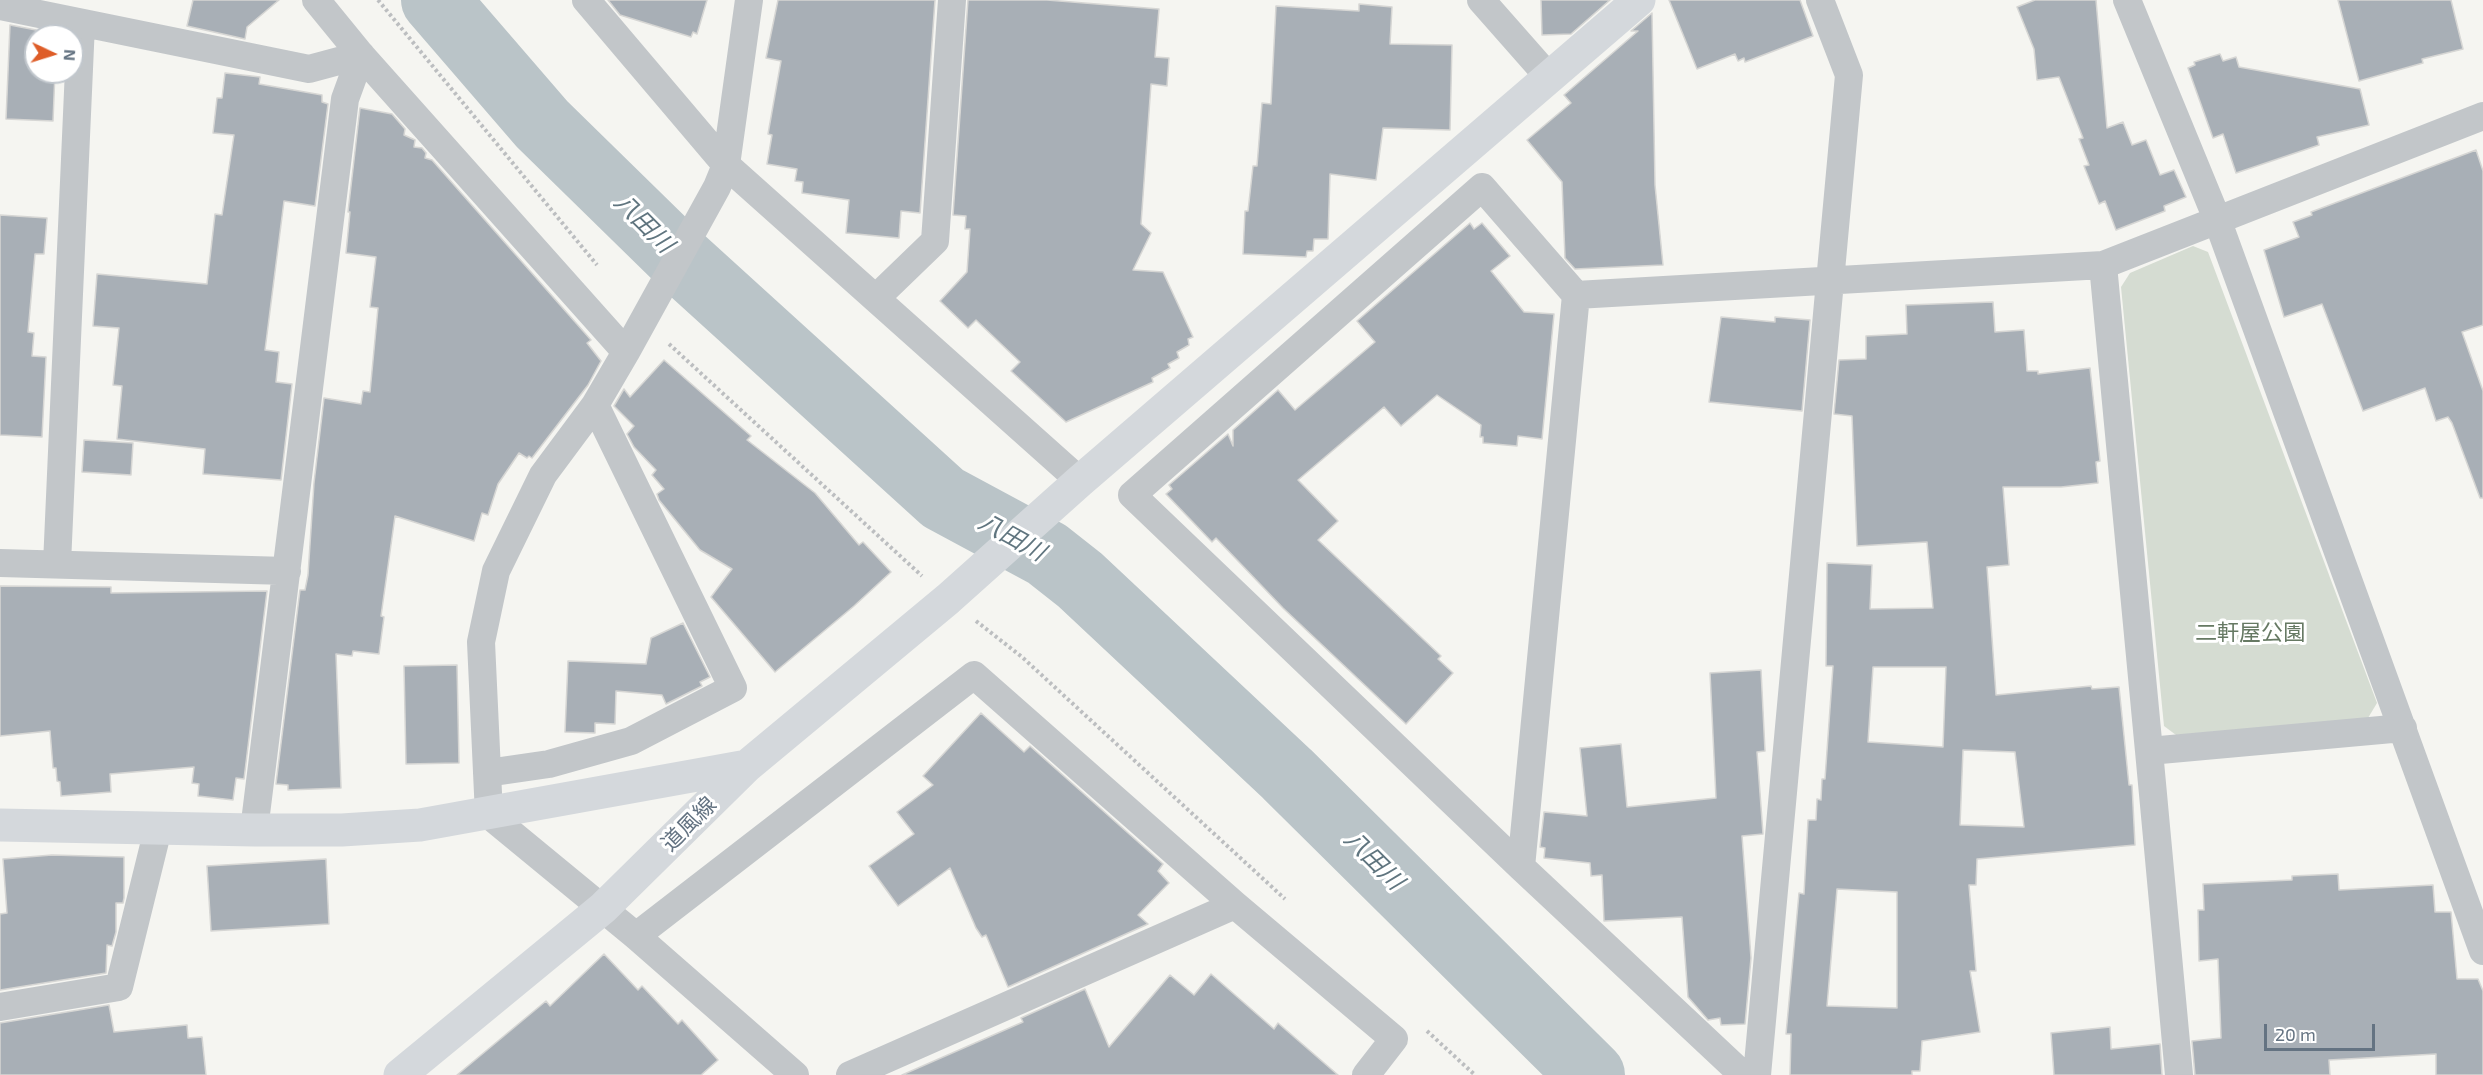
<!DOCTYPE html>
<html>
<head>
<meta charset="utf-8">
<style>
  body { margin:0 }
  #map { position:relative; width:2483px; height:1075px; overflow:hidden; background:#f5f5f1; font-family:"Exo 2",sans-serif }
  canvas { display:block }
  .north { position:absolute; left:24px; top:24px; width:60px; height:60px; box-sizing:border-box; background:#fff; border:2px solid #c1c7cd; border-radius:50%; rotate:94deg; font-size:16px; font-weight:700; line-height:24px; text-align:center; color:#647382 }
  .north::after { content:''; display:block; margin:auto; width:21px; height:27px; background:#de5d28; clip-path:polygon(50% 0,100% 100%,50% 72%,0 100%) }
  .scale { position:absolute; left:2264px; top:1024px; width:111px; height:27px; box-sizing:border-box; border:3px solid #647382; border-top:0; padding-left:8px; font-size:18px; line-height:21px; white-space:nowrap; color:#647382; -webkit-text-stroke:4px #fff; paint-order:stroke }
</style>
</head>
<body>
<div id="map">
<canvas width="2483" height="1075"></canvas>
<div class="north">N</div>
<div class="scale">20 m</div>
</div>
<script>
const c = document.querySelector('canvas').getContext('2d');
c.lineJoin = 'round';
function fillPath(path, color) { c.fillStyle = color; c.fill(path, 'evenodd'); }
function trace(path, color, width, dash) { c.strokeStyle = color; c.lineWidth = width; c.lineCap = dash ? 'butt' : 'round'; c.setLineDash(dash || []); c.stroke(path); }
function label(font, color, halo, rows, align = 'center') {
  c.font = font + ' "Exo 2","Noto Sans JP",sans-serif'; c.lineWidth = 6; c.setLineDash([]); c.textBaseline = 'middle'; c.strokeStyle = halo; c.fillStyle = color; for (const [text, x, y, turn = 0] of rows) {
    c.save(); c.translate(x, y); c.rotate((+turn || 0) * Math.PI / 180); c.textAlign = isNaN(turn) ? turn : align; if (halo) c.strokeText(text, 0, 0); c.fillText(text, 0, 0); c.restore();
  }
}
fillPath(new Path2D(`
  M2193,246L2208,252L2377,703L2368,718L2176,735L2164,726L2121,287L2130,273Z`), '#d5dcd2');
trace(new Path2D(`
  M435,0L542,124L681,260L943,498L1047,554L1080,580L1287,774L1591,1075`), '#bac4c8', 68);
const building = new Path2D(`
  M193,0H279L247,27L245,39L187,26Z
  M608,0H707L697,34L693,32L691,37L620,15Z
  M778,0H935L920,213L901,211L899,238L846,233L849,200L802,193L803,182L795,181L797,169L767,164L772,135L768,134L781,61L766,58Z
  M968,0H1047L1159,9L1155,57L1169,58L1167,86L1151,84L1141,224L1151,233L1133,270L1163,272L1193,337L1188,339L1189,345L1177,352L1179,358L1168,364L1170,368L1152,378L1153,382L1066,422L1011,371L1020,362L976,320L968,328L940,301L967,272L970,229H965L966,216L953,215Z
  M1541,0H1610L1571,34L1542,35Z
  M1669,0H1800L1813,36L1745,62L1744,58L1738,61L1735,54L1697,69Z
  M2035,0H2096L2107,128L2123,122L2132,145L2146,140L2160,175L2174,170L2186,197L2164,206L2165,211L2116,230L2105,201L2099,204L2084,166L2089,165L2079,139L2083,138L2059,77L2037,80L2034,49L2017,7Z
  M2338,0H2451L2463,49L2422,59L2423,63L2359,81Z
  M1359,4L1392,7L1390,44L1452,45L1450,130L1383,128L1376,180L1330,174L1328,239H1314L1313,251H1307L1306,257L1243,254L1245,211H1248L1253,166H1257L1262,103L1271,104L1276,6L1359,11Z
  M1652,13L1655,185L1663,265L1575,269L1565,258L1562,182L1527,140L1571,103L1564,95L1638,31H1631Z
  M10,25L36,30V72H55L53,121L6,119Z
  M2220,54L2223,61L2236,57L2239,67L2360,89L2369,125L2317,137L2319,145L2236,173L2223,134L2213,138L2188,68L2195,65L2194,62Z
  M225,73L260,77L259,84L322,95V102L328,104L315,206L284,201L265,350L279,352L276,382L292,384L281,480L203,474L205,449L117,439L122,386L113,385L119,328L93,326L97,274L207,284L215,214L222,215L234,135L213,133L217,98H222Z
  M360,108L392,114L405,129L404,135L415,140L414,147L422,148L426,153L425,158L432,160L591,340L587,343L601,361L588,385L532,458L529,456L527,458L519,453L498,484L488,515L482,513L474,541L395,516L381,616L384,617L379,654L353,651L352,656L336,654L341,788L288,790V785L276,784L300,590H305L308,575L314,483L324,398L361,404L363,391L370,392L378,308L370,307L376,257L346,253L350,212H348Z
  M2476,150L2483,171V325L2462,332L2483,391V498H2480L2452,423L2448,417L2436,421L2425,388L2363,411L2322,304L2284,317L2264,250L2299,237L2293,222L2312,215L2311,212Z
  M0,215L47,218L44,254H35L28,332L34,333L32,356L46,357L42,437L0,435Z
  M1470,223L1474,229L1482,223L1510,256L1491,271L1524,312L1554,314L1542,439L1518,436L1517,446L1483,443V437H1480L1481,425L1437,395L1401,426L1384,407L1298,480L1338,521L1318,540L1441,656L1438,659L1453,673L1406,724L1283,608L1216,538L1212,542L1166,494L1172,489L1169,485L1228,434L1233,446V430L1278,390L1295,410L1375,342L1357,321Z
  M1993,302L1995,332L2024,330L2027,371H2038V374L2090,368L2100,461L2096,462L2098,483L2061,487H2003L2009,565L1987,567L1996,695L2091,686L2092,689L2119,687L2129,785H2132L2135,845L1977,859L1976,885H1969L1976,971H1970L1980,1032L1922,1041L1920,1071H1912V1075H1790L1791,1034H1786L1799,893L1804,894L1808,820H1816L1817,799L1821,800L1822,779H1825L1833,666H1826L1827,563L1872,565L1870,609L1933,608L1927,542L1857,546L1852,416L1834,414L1839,360L1866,359V336L1907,334L1906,305ZM1873,667H1946L1943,747L1868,742ZM1963,750L2015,752L2024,827L1960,825ZM1837,889L1897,892V1008L1827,1006Z
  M1721,317L1775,322V317L1810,320L1802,411L1709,402Z
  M664,360L751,436L747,440L815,493L859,545L863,542L891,572L854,606L775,672L711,597L732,569L700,550L659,500L657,494L664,489L652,475L656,470L634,447L627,434L634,426L614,406L624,389L630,397Z
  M84,440L133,443L131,475L82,472Z
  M0,586L111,587V593L267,591L244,779L236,778L233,800L198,796L199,784L192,783L194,767L110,774L111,792L61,796L60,782L57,781L56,768H53L50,731L0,736Z
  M683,623L710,677L700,682L702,686L666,704L662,695L616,691L615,724L595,723V733L565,732L568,661L646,664L651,638Z
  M457,665L459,763L406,764L404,666Z
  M1761,670L1765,751L1757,752L1763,834L1742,836L1751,958L1745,1024L1721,1025L1720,1018L1708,1020L1688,997L1682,917L1604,921L1602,875L1591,876L1590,863L1544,858L1545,848L1540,847L1544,812L1587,816L1580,748L1621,744L1627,807L1716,798L1710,673Z
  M981,713L1024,752L1030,746L1163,864L1158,871L1169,883L1138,915L1148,924L1008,987L986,935L982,937L976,928L950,868L898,906L869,866L914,834L897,812L933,785L923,776Z
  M52,855L124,857V898L123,903H116V932L112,946L107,945L106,973L0,990V914L7,913L3,859Z
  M326,859L329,924L211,931L207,866Z
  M2338,874L2339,890L2433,885L2435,912H2451L2457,979H2478L2483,991V1075H2436V1054L2329,1060L2330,1075H2195L2192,1041L2221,1038L2218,959L2199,961L2198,910H2204L2203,884L2292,880V876Z
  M604,954L638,990L642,986L678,1024L682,1020L718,1060L701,1075H457L546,1001L550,1006Z
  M1211,974L1274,1029L1278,1023L1338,1075H902L1023,1022L1021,1018L1085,989L1109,1047L1170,975L1194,995Z
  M109,1005L114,1032L187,1025L188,1038L202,1037L206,1075H0V1023Z
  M2110,1027L2111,1049L2160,1044L2162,1075H2054L2051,1033Z`);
fillPath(building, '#a8afb6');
trace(building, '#d6d6d4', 1.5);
trace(new Path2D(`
  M378,0L597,265
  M669,344L922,576
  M976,621L1022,657L1285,899
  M1427,1031L1475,1075`), '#bcbec0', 4, [3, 3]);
trace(new Path2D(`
  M316,0L361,55L626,352L595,405L543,475L496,571L481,642L489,815L636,936L795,1075
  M586,0L726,165L1080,481
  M1481,0L1548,76
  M2127,0L2217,219L2483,951
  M0,6L309,69L361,55
  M2103,265L2149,751L2403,728
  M876,298L935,241L952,0
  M626,352L717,187L726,165L749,0
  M0,563L287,571
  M57,564L81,24
  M2149,751L2179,1075
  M487,773L549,764L631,741L733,688L595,405
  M254,830L345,99L361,55
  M1521,867L1576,295
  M636,936L974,675L1235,905L1394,1039L1366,1075
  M0,1007L119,987L158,829
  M850,1075L1235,905
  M1743,1075L1521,867L1132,495L1482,187L1576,295L2103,265L2483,116
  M1757,1075L1849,75L1820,0`), '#c2c6c9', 28);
trace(new Path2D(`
  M0,825L254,830H342L420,825L747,766
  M400,1075L603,908L747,766L948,599L1080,481L1639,0`), '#d4d8dc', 33);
label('22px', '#667963', '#fff', [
  ["二軒屋公園",2250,633]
]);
label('22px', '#647382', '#fff', [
  ["道風線",689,824,-45]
]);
label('italic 24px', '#60757f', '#fff', [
  ["八田川",644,223,45],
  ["八田川",1012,537,29],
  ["八田川",1374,860,45]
]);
</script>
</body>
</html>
